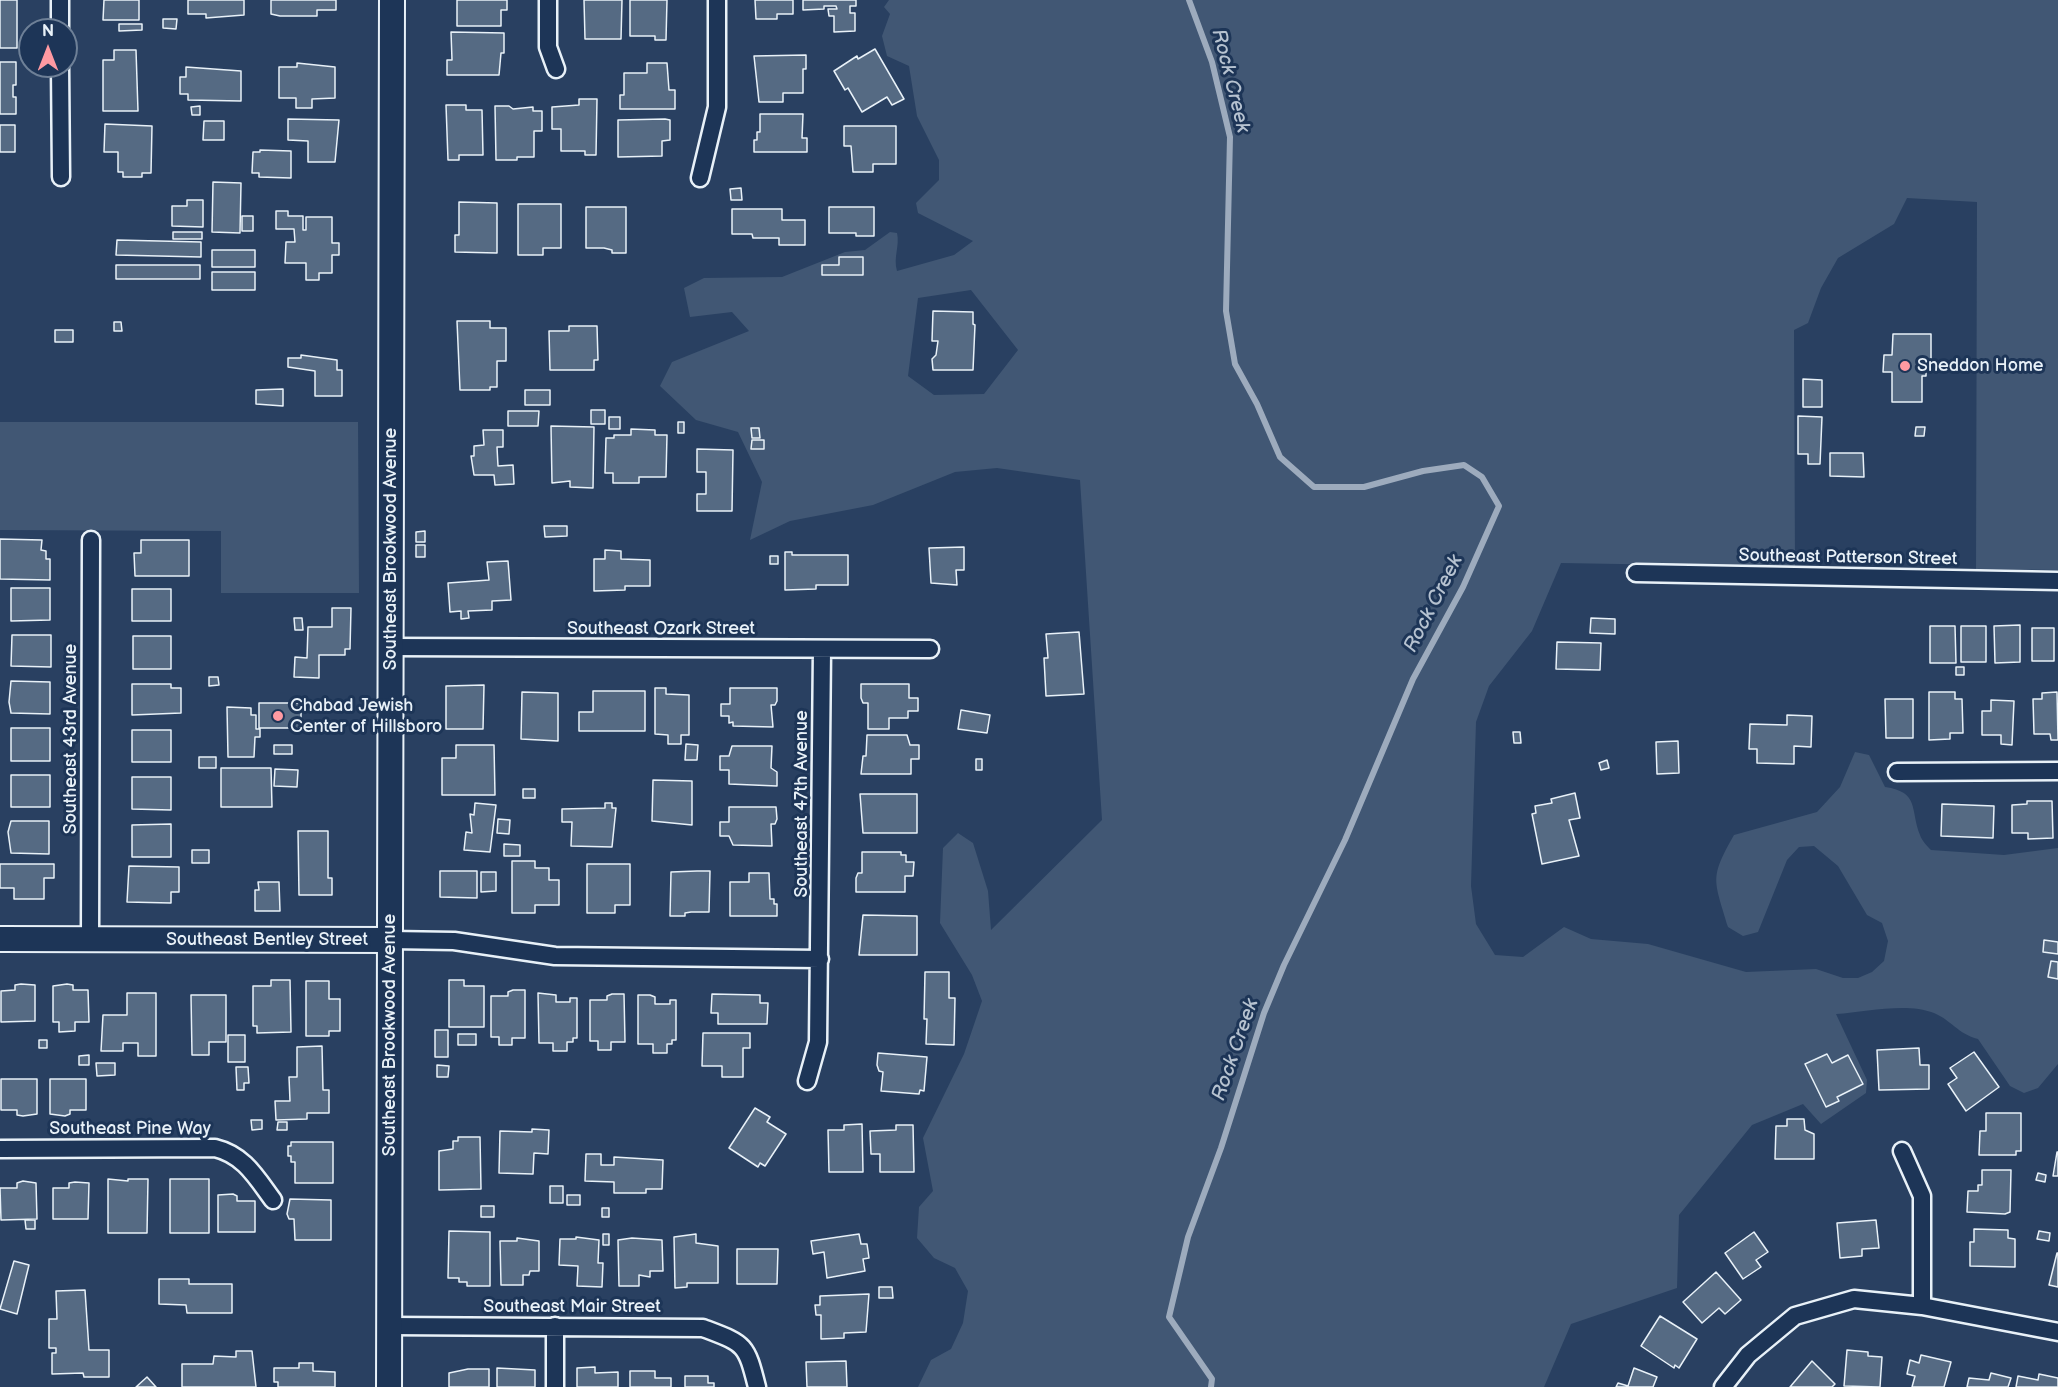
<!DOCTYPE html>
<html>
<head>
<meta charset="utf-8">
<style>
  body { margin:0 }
  #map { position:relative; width:2058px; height:1387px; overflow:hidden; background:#294061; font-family:"Balsamiq Sans",sans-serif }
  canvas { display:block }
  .north { position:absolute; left:18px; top:18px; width:60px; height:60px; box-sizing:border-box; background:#1d3557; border:2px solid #6e8097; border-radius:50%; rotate:0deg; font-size:16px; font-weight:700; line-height:24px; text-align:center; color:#e8f1f8 }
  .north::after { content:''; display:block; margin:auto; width:21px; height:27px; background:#ff9aa2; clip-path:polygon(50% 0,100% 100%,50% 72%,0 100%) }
</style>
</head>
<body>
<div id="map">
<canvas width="2058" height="1387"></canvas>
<div class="north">N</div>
</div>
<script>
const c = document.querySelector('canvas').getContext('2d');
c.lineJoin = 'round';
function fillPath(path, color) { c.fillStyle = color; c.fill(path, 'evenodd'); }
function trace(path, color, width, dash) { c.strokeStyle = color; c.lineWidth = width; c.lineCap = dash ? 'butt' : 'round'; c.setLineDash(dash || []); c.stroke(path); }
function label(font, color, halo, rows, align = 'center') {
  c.font = font + ' "Balsamiq Sans",sans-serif'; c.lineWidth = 6; c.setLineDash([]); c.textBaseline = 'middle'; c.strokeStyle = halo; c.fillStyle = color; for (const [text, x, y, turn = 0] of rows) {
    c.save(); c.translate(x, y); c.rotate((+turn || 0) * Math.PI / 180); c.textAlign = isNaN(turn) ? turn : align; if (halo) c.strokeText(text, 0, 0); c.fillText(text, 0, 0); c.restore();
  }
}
fillPath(new Path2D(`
  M889,0H2058V570L1976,569L1977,202L1907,198L1894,224L1838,258L1821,288L1808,323L1794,330L1795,567L1561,563L1532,631L1489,686L1476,722L1471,886L1476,924L1495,955L1523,957L1564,927L1591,939L1648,944L1746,972L1816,969L1843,978H1858L1872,972L1884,961L1888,941L1882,923L1867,915L1838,866L1814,846L1799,847L1787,860L1758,932L1743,936L1728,927C1714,879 1709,879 1734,835L1817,812L1840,787L1855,752L1869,755L1885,787C1920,792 1910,810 1920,835C1922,841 1927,846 1931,850L2004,855L2058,848V1064L2038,1088L2024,1093L2010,1086L1978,1039C1958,1034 1951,1020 1934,1013C1906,1002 1866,1012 1836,1014L1867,1080L1866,1093L1821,1124L1803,1104L1752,1125L1679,1215L1677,1288L1571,1324L1544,1387H918L931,1360L951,1349L963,1323L968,1291L955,1268L934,1258L917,1238L919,1207L933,1191L923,1138L964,1054L982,1001L972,975L940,923L943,848L958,833L973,843L988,891L991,930L1102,820L1080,480L997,468L955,472L873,505L790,521L750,540L762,482L738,432L696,420L660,386L672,362L749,331L732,312L690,317L684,288L704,278L782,277L845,252L865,250L890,232L897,233C900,246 893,257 897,271L954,255L973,241L918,213L916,203L939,180V160L917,116L909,66L887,56L882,36L890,14L884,7ZM971,290L1018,350L984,394L934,395L908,376L918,298Z
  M0,422H358L359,593H221V531L0,530Z`), '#415774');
trace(new Path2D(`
  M1189,0L1212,62L1230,137L1226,311L1235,364L1257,404L1280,457L1314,487H1364L1423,471L1464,465L1482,477L1499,506L1463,587L1413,679L1345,840L1284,965L1264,1013L1221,1148L1188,1237L1169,1317L1212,1379L1211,1387`), '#9dabbd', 6);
const building = new Path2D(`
  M0,0H17V48H0Z
  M104,0H139V20H103Z
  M188,0H244V15L206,18V14H188Z
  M271,0H336V10H317V16H280L271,14Z
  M457,0H507V10H501V26H457Z
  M584,0H622L621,39H585Z
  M630,0H667L666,40H655V36H630Z
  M755,0H793V14H777V19H756Z
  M803,0H856V6H850V13H855V31L834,32V16H829L828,9H837L836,6H824V9L803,10Z
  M163,19H177L176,29L163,28Z
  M119,24H142V30L119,31Z
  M451,32L504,33V53H501L499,75H447V60H452Z
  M875,49L904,99L892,105L887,97L862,112L848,88L845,90L834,71L857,56L858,59Z
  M114,50H136L138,111H103V60H114Z
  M806,55V69H803V93H783V102H759L754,56Z
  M0,62H16V85H13V97H16V114H0Z
  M297,63L335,67V98L312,99V108H296V98H279V67H297Z
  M647,63H667L669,90H675V109H620V95H624V73H647Z
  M186,67L241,71V101L188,100V94H180V77H186Z
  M579,99H597L596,155H585V151H561V129H552V107L579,105Z
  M446,105H466V110H482L483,155H459V160H448Z
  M200,106V115H192L191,107Z
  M495,106H509L513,109L533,107V111H542V131H534V157H517V160H496Z
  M760,114H803L802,138H807V152H754V140H757V132H760Z
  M288,119L339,120L335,162H308V141L288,140Z
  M665,119L670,120V140L662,141V156L618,157V120Z
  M204,121H224V140H203Z
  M105,124L152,126L151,173H142V177H123V172H118V152H104Z
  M0,125H15V152H0Z
  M844,126H896V164H873V172H853L851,146H844Z
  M260,150L291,151V178L259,177V173H252L253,152H260Z
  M213,182L241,183L240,233L212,232Z
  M741,188L742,200H731L730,189Z
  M187,200H203V227L172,226V206H187Z
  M459,202L497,203V253L455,252V235H459Z
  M518,204H561V248H543V255H518Z
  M586,207H626V253H612V250L604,248H586Z
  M829,207H874V236H856V233H829Z
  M732,209H782V220H805V245H779V238H753L752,234H732Z
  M276,211H288V216H303V230H306V217H332V243H339V255H332V273H319V280H306V263H285L286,242H295L294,229H276Z
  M242,216H253V231H242Z
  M173,232H202V239H173Z
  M117,240L201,242V257L116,255Z
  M212,250H255V267H212Z
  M839,257H863V275H822V265H839Z
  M116,265H200V279H116Z
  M212,272H255V290H212Z
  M933,311L973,312V324L975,325L973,370H933L932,359L936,355L938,341H932Z
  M457,321H490V328H506V361H497V387H490V390H460Z
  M114,322H121L122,331H114Z
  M569,326H597L598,360H594V370H550L549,331H569Z
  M55,330H73V342H55Z
  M1893,334H1931V359H1926V376H1922V402H1892V372H1883L1884,355H1892Z
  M301,355L337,360V370H342V396H315V371L288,367V358H301Z
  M1803,379L1822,380V407H1803Z
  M283,389V406L256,404V390Z
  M525,390H550V405H525Z
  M591,410H605V424H591Z
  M508,411H539L538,426H508Z
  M1798,416L1822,417L1820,464H1808V454H1798Z
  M609,417H620V429H609Z
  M678,422H684V433H678Z
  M551,426L594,427L593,488L570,487V481L552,483Z
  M1916,427H1925L1924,436H1915Z
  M751,428H759L760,438H752Z
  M631,429L655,430V435H667L666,477H639V483H613V473H605L606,438H614V435H631Z
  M483,430H503V447H497L498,466L513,465L514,484L495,485L494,475H474L471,456H474V446L484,445Z
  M752,440H764V449H751Z
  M697,449L733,450L732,511H697V494H706V472H697Z
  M1830,453H1863L1864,477L1830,476Z
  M544,526H567V536L545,537Z
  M425,531V542H416V532Z
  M0,539L42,540L41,550L46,551V559H50V580L0,579Z
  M141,540H189V576H135L134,553H141Z
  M416,545H425V557H416Z
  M964,547V570H956L957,585L931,583L929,548Z
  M605,550L621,551V559L650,560V586H625V590L594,591V559H605Z
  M785,552H792V555H848V585H816V589L785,590Z
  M770,556H778V564H770Z
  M508,561L511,600L492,601V610L468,611L469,618L461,619V611L450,612L448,583L489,580L487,562Z
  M11,588H50V620L11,621Z
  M132,589H171V621H132Z
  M332,608H351L350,649H345V655H319V678L294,677L295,657L307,658L308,627H332Z
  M294,618H302L303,630H295Z
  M1591,618L1615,619V634L1590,633Z
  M2020,625V662L1995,663L1994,626Z
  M1930,626H1955L1956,663H1930Z
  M1961,626H1986V662H1961Z
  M2032,628H2054V661H2032Z
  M1079,632L1084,694L1046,696L1044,658H1048L1046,634Z
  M12,635H51V667L11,666Z
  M133,636H171V669H133Z
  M1557,642L1601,643L1600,670L1556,669Z
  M1956,667H1964V675H1956Z
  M209,677H218L219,685L209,686Z
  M11,681L50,682V714L11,713L9,702Z
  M132,684H171V688H181V713L132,715Z
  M861,684H909V698H918V711H908V718H889V729H868V703H863L861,698Z
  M484,685L483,729H446V686Z
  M655,688H666V694L689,695V735H681V744H668V735L655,734Z
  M730,688H777V701L775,705H771L773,727L733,726V722L729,723V716H721V704H730Z
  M593,691H645V731H579V712H593Z
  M522,692L558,693V741L521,739Z
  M1929,692H1955V699H1962L1963,733H1950V739L1929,740Z
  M2057,692L2058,740H2051L2050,734H2034L2033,699H2042V693Z
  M1885,699H1913V738H1886Z
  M1991,700L2014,701L2012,745L2001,744V735H1982V711H1991Z
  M259,703H301V728H259Z
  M227,707L251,708V715H256V729H260V737H255L254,757H228Z
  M961,710L990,715L987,733L958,729Z
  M1787,715L1812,716L1811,747L1794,746V764L1757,763V749H1749L1750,724L1787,725Z
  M11,728H50V761H11Z
  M132,730H171V762H132Z
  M1513,732H1520L1521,743H1514Z
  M867,735H907L910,745H919V759H911V774H861L863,756H866Z
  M1678,741L1679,773L1657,774L1656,742Z
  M686,744L698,745L697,760H685Z
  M274,745H292V754H274Z
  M456,745H494L495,795H442V758H456Z
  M732,746H772L771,768L777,772V786L729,784V770H720V756H729Z
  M199,757H216V768H199Z
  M976,759H982V770H976Z
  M1607,760L1609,768L1601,770L1599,763Z
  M221,768H271L272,807H221Z
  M275,769L298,770L297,787L274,786Z
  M11,775H50V807H11Z
  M132,777H171V810L132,809Z
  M653,780L692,781V825L652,821Z
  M523,789H535V798H523Z
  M1575,793L1580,818L1569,820L1579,856L1542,864L1532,814L1536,813L1535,806L1552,803L1551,799Z
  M860,794H917V833H863Z
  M2027,801H2052L2053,838L2028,839V833H2012V805L2027,804Z
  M475,803L496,805L490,852L464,850L466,832L472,833L470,814L474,815Z
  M605,803H612V808H616L612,847L571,846L572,822H562V809L605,808Z
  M1942,804L1994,806L1993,838L1941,836Z
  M729,807H776L777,819L775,824H771L772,846L733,845L729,836H720V822H729Z
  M498,819L510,820L509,834L497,833Z
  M11,821H49V854L11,853L8,832Z
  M171,824V857H132V825Z
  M298,831H328V878H332V895H299Z
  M504,844L520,845V856H504Z
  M192,850H209V863H192Z
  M862,852H901V855H906V862H914L913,876H905V892H856V878L858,873H862Z
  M512,861H535V868H549V880H559V905H535V913H512Z
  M0,864H54V878H44V899H14V888H0Z
  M587,864H630V905H615V913H587Z
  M129,866L179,867V892H171V903L127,902Z
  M440,871H477V898L440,897Z
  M697,871H710L709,912H691L685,913V916H670L671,872Z
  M481,872H496V891L481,892Z
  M749,873H769L770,899H774V904H777V916H730V882H749Z
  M258,882H279L280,911H255V890H259Z
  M863,915L917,916V955H859Z
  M2044,940L2058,942V954L2043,952Z
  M2051,961L2058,962V979L2048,977Z
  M925,972H949V998H955L954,1045L926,1044L927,1019H924Z
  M271,980H290L291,1032L257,1033V1026H253V986H271Z
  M449,980H464V986H484V1027H449Z
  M306,981H329V999H340V1031H329V1036H306Z
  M21,984L35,985V1021L1,1022V991L15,990V985Z
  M67,984L73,985V990H88L89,1022H75V1031L59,1032V1022H53V986Z
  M513,990H525V1038H512V1045H499V1037H491V996H508V992Z
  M127,993H156V1056H138V1043H123V1051H101L103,1015H127Z
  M538,993L556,995V1002H570V998H577V1038H573V1042H567V1051H553V1043H539Z
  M612,994H624L625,1042H611V1050H598V1041H590V1000H607V996Z
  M712,994L760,995V1003H768L767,1024H718V1013H711Z
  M191,995H226V1042H209V1055H192Z
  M638,995H650L655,997V1004H670V1000H676V1040H672V1044H667V1053H653V1044H638Z
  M435,1030H448V1057H435Z
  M703,1033H750V1048H743V1077H722V1066H702Z
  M458,1034H476V1045H458Z
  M228,1035H245V1062H228Z
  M39,1040H47V1048H39Z
  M322,1046L323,1090H329V1113H307V1119L276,1120L275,1101H290L289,1077H297V1047Z
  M1919,1048L1920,1065H1929V1089L1879,1090L1877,1050Z
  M1974,1052L1999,1087L1966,1111L1948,1084L1957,1078L1950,1068Z
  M878,1053L927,1057L924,1091L920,1090L919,1094L881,1091L883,1072L879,1071L877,1065Z
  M1827,1054L1832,1063L1848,1055L1863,1084L1837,1097L1839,1101L1826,1107L1805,1064Z
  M89,1055V1065H79V1056Z
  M96,1063H115V1075L97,1076Z
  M437,1065L449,1066L448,1077H437Z
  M236,1067H248L249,1083H244V1090H237Z
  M1,1079H37V1114L23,1116L17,1115V1110H1Z
  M50,1079H86V1110H70V1114L65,1116L50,1114Z
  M755,1108L770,1117L767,1122L786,1134L765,1166L760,1163L758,1167L729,1148Z
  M1986,1113H2021V1151H2016V1155H1979L1980,1131H1986Z
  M1787,1119H1804L1805,1130L1814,1134V1159H1775L1776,1126H1787Z
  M251,1120H262V1129L252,1130Z
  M278,1122H287V1130H277Z
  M862,1124L863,1172H829L828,1130H844V1125Z
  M896,1125H913L914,1172H880V1154H871L870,1131L896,1130Z
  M532,1129L549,1130L548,1154L534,1153L533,1174L499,1173L500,1131L532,1132Z
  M458,1137H480L481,1189L439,1190V1151L453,1149V1141H458Z
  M291,1142H333V1183H295V1162H291V1156H288V1146H291Z
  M2057,1152H2058V1176H2053Z
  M586,1154H601V1165H614V1157L663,1160L662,1189H646V1193H614V1182L585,1181Z
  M1982,1170H2011L2010,1212L2005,1214L1967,1212L1968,1191H1978V1185H1982Z
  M2038,1173L2046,1175L2045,1182L2036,1180Z
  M108,1179L128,1181V1179H148L147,1233H108Z
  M170,1179H209V1233H170Z
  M23,1181L36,1183L37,1219L1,1220L0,1188H17V1183Z
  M75,1182L89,1183L88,1219H53V1188H69V1183Z
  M550,1186H563V1203H550Z
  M233,1194L237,1196V1201H255V1232H218V1195Z
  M567,1195H580V1205H567Z
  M290,1199L331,1200V1240H295L294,1219H289L287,1214Z
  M481,1206H494V1217H481Z
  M602,1208H609V1217H602Z
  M25,1220H35V1229H26Z
  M1876,1220L1879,1248L1862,1249V1256L1840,1258L1837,1223Z
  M1974,1229L2008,1230V1238L2015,1239V1267L1970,1266V1242H1974Z
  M449,1231L490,1232V1286H467V1282H459V1278H448Z
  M2039,1231L2050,1233L2049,1241L2037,1239Z
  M1754,1232L1768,1252L1756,1260L1761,1267L1743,1279L1725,1253Z
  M603,1234H609V1245H603Z
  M696,1234V1243L718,1246V1283H687V1287L675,1288L674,1237Z
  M859,1234L861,1244H867L869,1258L863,1259L865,1271L827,1278L824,1252L813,1254L811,1241Z
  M576,1237L599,1240L598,1263H603L602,1287L577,1286L578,1266L559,1265L560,1239H576Z
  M517,1238L539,1241V1271H530L529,1275H523V1285H501L500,1241H517Z
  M632,1238L662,1240L663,1271H650V1277L639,1275V1286H619L618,1240Z
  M737,1249H778L777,1284H737Z
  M2057,1253H2058V1287L2049,1285Z
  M14,1261L29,1265L17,1314L0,1309Z
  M1716,1272L1741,1300L1725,1314L1719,1308L1702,1323L1683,1302Z
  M159,1279H189V1284H232V1313H187L186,1305L159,1304Z
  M879,1287H892L893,1298H879Z
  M85,1290L89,1350H109V1377H84L83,1373L52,1374V1353H56V1348H49V1319H57L56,1291Z
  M869,1294L866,1332L844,1333V1338L821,1339V1315H816L815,1305H820V1296Z
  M1660,1316L1697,1339L1679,1368L1675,1365L1674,1368L1641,1346Z
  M1847,1350L1868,1352V1356L1882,1357L1880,1387L1844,1386Z
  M236,1351H252L256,1387H182V1364H213L214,1356L236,1357Z
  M1921,1355L1951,1362L1944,1387H1912L1915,1376L1907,1374L1910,1360L1919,1363Z
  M846,1361L847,1387H807L806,1362Z
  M1812,1361L1835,1384L1832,1387H1790Z
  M299,1363H313V1371L335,1372V1387H278V1382H274V1368H299Z
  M595,1367V1373L618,1372V1387H577V1368Z
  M497,1368L535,1370V1387H497Z
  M1634,1368L1657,1377L1653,1387H1616L1618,1383L1628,1386Z
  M468,1369H489V1387H449V1373Z
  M630,1371H655V1378H671V1387H630Z
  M1991,1373L2011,1378L2008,1387H1967L1969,1378L1989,1380Z
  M2039,1374L2058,1378V1387H2016L2018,1376L2038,1380Z
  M685,1376H708V1383H714V1387H685Z
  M147,1377L156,1387H136Z`);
fillPath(building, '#556a83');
trace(building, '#e8f1f8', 1.5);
const street = new Path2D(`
  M548,0V47L556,69
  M60,30V0
  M60,66L61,177
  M700,178L717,107V0
  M1636,573L2058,581
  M390,647L930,649
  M1897,772L2058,771
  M90,940L91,540
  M390,940L454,941L555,956L820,959
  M807,1081L818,1042L822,650
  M0,1149L215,1148C244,1155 256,1177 273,1200
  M1902,1151L1922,1196V1306
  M389,1326L703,1328C745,1344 746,1343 757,1387
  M555,1326V1387
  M1723,1387L1748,1355L1795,1316L1854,1299L1922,1306L2058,1332`);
const secondary = new Path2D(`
  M0,939L390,940
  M389,1387L392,0`);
trace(street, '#e8f1f8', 21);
trace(secondary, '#e8f1f8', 28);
trace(street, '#1d3557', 16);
trace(secondary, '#1d3557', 24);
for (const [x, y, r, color] of [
  [1905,366,6,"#ff9aa2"],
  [278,716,6,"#ff9aa2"]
]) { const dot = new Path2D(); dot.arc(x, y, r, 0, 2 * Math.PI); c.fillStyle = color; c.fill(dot); trace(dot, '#1d3557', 2); }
label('18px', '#e8f1f8', '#1d3557', [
  ["Sneddon Home",1917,366],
  ["Chabad Jewish",290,706],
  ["Center of Hillsboro",290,727]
], 'left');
label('18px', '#e8f1f8', '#1d3557', [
  ["Southeast Brookwood Avenue",391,549,-90],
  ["Southeast Patterson Street",1848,558,1],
  ["Southeast Ozark Street",661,629],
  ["Southeast 43rd Avenue",71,739,-90],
  ["Southeast 47th Avenue",802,804,-90],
  ["Southeast Bentley Street",267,940],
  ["Southeast Brookwood Avenue",390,1035,-90],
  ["Southeast Pine Way",130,1129],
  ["Southeast Mair Street",572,1307]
]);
label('italic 20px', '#b6c2d0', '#1d3557', [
  ["Rock Creek",1230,81,76],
  ["Rock Creek",1434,604,-63],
  ["Rock Creek",1236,1050,-71]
]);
</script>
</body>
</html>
